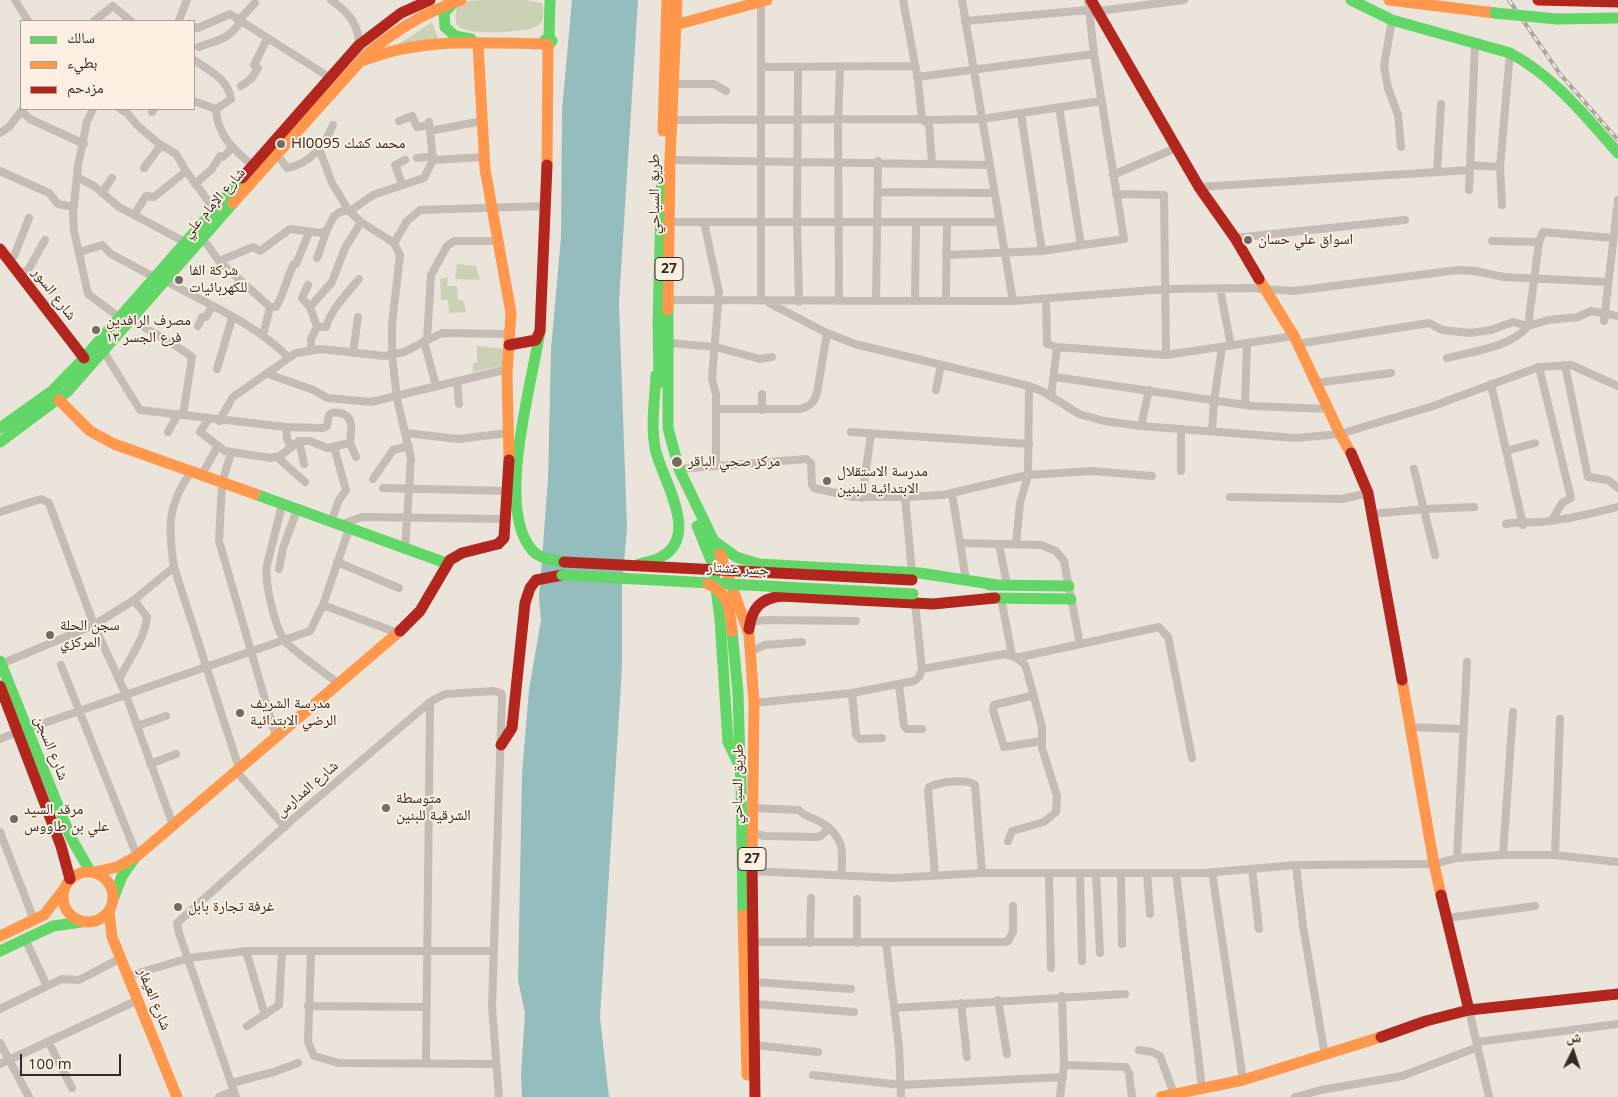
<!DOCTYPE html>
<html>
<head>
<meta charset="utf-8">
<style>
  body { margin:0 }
  #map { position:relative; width:1618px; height:1097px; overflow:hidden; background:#ebe4db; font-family:"Open Sans","Noto Naskh Arabic",sans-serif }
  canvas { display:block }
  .legend { position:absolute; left:20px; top:20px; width:175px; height:90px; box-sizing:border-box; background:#faefe1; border:1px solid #aba095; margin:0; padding:6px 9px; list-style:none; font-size:15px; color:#342a24 }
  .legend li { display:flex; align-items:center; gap:10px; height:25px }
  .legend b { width:25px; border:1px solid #aba095 }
  .north { position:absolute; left:1548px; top:1027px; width:50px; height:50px; -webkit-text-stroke:4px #faefe1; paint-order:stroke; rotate:4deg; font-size:14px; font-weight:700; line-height:20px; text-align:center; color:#342a24 }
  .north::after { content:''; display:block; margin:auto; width:18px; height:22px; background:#342a24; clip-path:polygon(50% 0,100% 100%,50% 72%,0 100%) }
  .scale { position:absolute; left:20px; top:1054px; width:101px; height:22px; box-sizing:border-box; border:2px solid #342a24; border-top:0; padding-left:6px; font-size:15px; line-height:18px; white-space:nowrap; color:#342a24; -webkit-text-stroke:4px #faefe1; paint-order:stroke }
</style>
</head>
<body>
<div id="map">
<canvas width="1618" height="1097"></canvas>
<ul class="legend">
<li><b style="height:6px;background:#63d668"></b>سالك</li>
<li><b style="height:6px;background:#ff974d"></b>بطيء</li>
<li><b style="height:6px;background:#b3261e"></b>مزدحم</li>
</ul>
<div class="north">ش</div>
<div class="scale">100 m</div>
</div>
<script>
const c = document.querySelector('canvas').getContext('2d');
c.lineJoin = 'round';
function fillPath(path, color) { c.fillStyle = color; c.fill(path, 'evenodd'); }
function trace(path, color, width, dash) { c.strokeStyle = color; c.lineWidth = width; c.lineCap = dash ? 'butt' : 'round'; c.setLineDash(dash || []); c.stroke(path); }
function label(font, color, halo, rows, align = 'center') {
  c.font = font + ' "Open Sans","Noto Naskh Arabic",sans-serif'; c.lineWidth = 4; c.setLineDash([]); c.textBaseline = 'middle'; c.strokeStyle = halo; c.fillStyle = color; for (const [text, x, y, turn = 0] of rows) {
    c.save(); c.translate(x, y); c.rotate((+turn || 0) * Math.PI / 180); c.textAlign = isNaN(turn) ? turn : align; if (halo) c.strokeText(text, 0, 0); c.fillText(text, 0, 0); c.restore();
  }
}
fillPath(new Path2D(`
  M482,0H525L542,3C544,11 545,19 539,25C529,33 466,36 458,26C454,21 456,13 457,7L468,1Z
  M432,22L439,41L396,46Z
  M457,264L476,266L480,280L455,279Z
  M448,277L447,286H457L458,300H463L466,312L449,313L448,300H441L440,279Z
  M477,346L506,349V365L473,372V364L477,362Z`), '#cbd1b4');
fillPath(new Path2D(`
  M572,0H638L619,302L627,528L622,584V667L600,1017L609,1097H522L521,1074L525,1013L518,980L522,773L529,690L541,620L539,598L548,479L551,349L561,237L562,110Z`), '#96bdbe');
trace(new Path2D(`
  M15,0L28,21
  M331,0C348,12 359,24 359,45
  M903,0L918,80L922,119
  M962,0L1013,301
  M1099,11L1184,0
  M179,20L187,0
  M239,20L255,3
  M1392,20L1384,66L1388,88L1398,115L1401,147
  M94,21L113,6L131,21
  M965,21L1088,10
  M194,27L198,28L230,14L329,77
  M199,47C219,39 227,41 241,21
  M194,60C209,70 228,79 231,99L216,109L196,102
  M763,67L915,66
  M798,67L797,222L799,302
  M917,77L1094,54
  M674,84H714L726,91
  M241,86L251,79L258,68L254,65L267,39
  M1059,107L1081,245
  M93,109L87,121L78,166L73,214L74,231L88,294L119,317
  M120,109L127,113L137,125L158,143L176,154L186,171L214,209
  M216,109C217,135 234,150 252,165
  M21,111L30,119L84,144
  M152,112L154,109
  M1021,114L1042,251
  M672,120L922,119L929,125L932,163
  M926,120L982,119L1101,101
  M399,121L412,116L417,127L429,125
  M430,131L482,121
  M0,133L9,127L23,109
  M320,151L332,183L349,211L361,222L394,243L400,255L392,324V355L397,398L411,459L405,549
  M277,154L287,168C310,164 325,145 333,125
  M417,158L433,156
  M433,160L484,157
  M670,160L989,165
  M1470,165L1500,167
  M144,168L161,145
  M0,171L49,193L58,204L74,207
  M1437,172L1441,104
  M1113,175L1176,148
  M77,177L94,186L119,207L185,242
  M195,184L212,169L220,156L223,157L233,147
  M402,184L395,165L405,160
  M1199,187L1470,170
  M1469,190L1475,45
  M878,192L994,193
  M102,193L112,178
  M1116,194L1164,195L1166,355
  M1502,205L1500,167L1510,53
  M134,215L146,196L154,197L186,171
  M670,222H998
  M704,222L719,292L712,378L716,395V465
  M1235,238L1405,220
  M203,239L219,261L270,307L263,336
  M1492,241L1539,242
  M394,243L407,221L420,210L546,206
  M80,252L102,245L111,254L154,277
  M946,255L1042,251L1124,239L1094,54L1088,0
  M317,258L327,230
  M8,260L14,256L29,218
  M219,261L253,247L260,251L290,229L322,233L327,230L334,216L340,212L353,209L373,195L424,178L433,160L429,122
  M19,274L28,270L45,240
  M166,281C207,304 254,323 288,357
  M308,285L302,298L310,307
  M1220,289L1231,346
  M1046,299L1047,344L1057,347L1166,355L1294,336
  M669,300L1013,301L1166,289L1250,288L1294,291L1458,270L1475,271L1504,277L1608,282
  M761,301V1
  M839,301L838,126L840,67
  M876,301L878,161
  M915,301L916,222
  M946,301L947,223
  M769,303L827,333L855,344L1029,386L1044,392L1079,414L1104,421L1141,426L1296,438L1340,434L1363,427L1433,406L1539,367L1571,365L1618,386
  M270,307H276C284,294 286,279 294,264H296L309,233
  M132,320C152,333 173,342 192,357L183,415
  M1604,321L1618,200
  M198,326L202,317H206L212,306
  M317,327L310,307L332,282L345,248L361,222
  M427,339L431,275L447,246L454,241H498
  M424,341L436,386
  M668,343L716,347L760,359L772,357
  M1297,344L1429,323L1442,330L1470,333L1491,330L1513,322L1528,326L1548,320L1578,317L1591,311L1618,316
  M311,349V339L317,327H326C330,311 348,292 359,279
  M104,352L140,410L286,427L323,428L327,426L329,415C333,412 335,412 341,413C355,417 351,431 350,443L327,448L310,441H299L280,456L271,458L225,451L200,432L209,418
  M353,353L358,317
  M1447,358C1473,351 1510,348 1528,326L1539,242L1543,232L1613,238
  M1565,365L1588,477L1608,480L1618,488
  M1539,367L1571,498L1562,503L1552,520
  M217,369L232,318
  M268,374L311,389L328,398L371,402L508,369
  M1055,377L1252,406L1329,409
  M457,381L459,404
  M1316,383L1391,373
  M1491,384L1523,525
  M936,390L941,365
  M1051,397L1057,347
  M1245,405L1247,343
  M716,409H800C810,406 814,403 817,393L827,333
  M762,410V394
  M219,421L233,397L296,353L321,349L384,356L404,352L442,333L509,334
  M1141,426L1149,390
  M286,427L287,439L291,446
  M1212,431L1214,401L1222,347
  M168,432L178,414
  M851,432L1029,444
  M406,433L458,439L508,433
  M299,441L304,464
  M350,443L356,457
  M1506,451L1535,443
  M231,453L222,483L219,541L276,737
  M277,457L305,482
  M679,469L806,459L811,463L812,485L814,488L853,497H905L943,495L1028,475L1092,471L1152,476
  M1414,469L1435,555
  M1181,471V429
  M191,472C167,505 168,528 174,567L239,768
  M201,476L218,446
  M373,479L393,450L409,446
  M383,488L507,491
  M952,493L966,580
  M905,497L912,572
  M1230,497L1342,499L1368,493
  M862,498L871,434
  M282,505L267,565C264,582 275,626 284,640C289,648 328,675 338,683
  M0,512L41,499L49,503L94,625L126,695L173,825
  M1373,514L1425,509L1474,507
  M331,522L339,500L346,490L334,447
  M1506,524C1518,521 1529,523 1541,522C1567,520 1593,513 1618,507
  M340,525L362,517L506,519
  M960,543L1041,545L1056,551L1064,561L1080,644
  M999,544L1007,585
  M1016,544L1020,503L1028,475L1029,386
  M337,562L399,588
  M279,569L283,548L297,510
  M1001,598L1012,655
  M323,605L398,633
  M748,622L767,620L856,621
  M750,652L765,645L802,642
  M1016,658L1159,627L1168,637L1192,758
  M1,664L94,625L134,600L174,567
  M61,665L137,856
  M922,669L1004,654L1016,657L1025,665L1027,671L1042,727V748L1057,796L1056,812L1044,822L1012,831L1008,841
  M119,679C129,659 145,639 147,617L134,600
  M899,685L904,726L907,729H922
  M852,693L856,735L860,739L882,738
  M1034,695L994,705L993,710L1004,747L1042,741
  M754,703L852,693L914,681L919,677L922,669L915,603
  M137,726L166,716
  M1409,727L1463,729
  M27,729L310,631L323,605L349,529
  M0,739L18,732
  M150,764L176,754
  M236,771L285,827
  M752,808L799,810C805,817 811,817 819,821C843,835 844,849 841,874
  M0,832L34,920
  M751,833L765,836L816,837L821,836L829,828
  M1503,855L1513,712
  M1555,855L1560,719
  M1457,858L1467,662
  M1296,865L1303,926L1325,1056
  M1252,869L1259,929
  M752,871L893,878L982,873H1204L1296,865L1434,864L1457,858L1503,855H1555L1618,862
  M1212,872L1243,1080
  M1080,873L1082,961
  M1096,873L1100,953
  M1147,873L1150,914
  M1176,873L1202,1088
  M1049,874L1051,968
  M1121,874L1122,944
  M935,875L928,790L929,787C939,782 967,778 975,785L982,873
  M857,899V943
  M1447,918L1535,906
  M25,939L47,986
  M754,942H1004L1008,941L1013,932V906
  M810,943L811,898
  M886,943L899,1047L901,1097
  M246,951L265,1015
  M311,952L308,1042L314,1056L339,1063L495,1064
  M128,976L189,958L246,951H493
  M755,982L851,989
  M998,1000L1007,1054
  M961,1003L967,1057
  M756,1004L854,1012
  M308,1006L426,1007
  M894,1008L1125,994
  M0,1009L62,979L79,980L121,958
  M1469,1010L1489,1097
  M247,1026L279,1005L282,951
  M48,1041L72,1088
  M1477,1042L1618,1024
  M0,1043L29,1097
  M755,1045L818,1052
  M1139,1050L1152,1052L1160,1056L1174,1094
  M426,1063L430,702
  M0,1064L138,1000
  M1064,1065L1126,1067L1129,1073L1132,1097
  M813,1075L901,1085L1063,1077
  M231,1083L274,1072L298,1063
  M219,1097L234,1091
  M236,1097L179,933L177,923L293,819L430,702L445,694L494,691L501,693L502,696L492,1007L499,1097
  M1060,1097L1064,1065L1062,996
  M1295,1097L1321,1090L1402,1076L1478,1047`), '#c4bcb5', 8);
trace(new Path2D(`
  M1351,0L1392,20L1510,53C1555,77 1585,116 1618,153
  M453,3L444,13L445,27L455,36L471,39
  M1557,19L1618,18
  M549,37L544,41L548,45L552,41L549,37L550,0
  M668,310V428L679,469L720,554
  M540,331C532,384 495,508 532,550C540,559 553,560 564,562
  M659,383L658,322L662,171
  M0,428L52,391L84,358L242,178
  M0,442L67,392L233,203
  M255,494L446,563
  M697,526L713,565L720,619L728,742L738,763L741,777L743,915
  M717,543L736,557L759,564L920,573L997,585
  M639,564C646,562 655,561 661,557C700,537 664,482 656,452C650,427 655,400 656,375
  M989,585L1069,586
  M988,598L1071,599
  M732,631L738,693L740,765
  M0,661L71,838L90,871
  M114,897L122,876L134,859
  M0,951L53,926L82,922`), '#63d668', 11);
trace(new Path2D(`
  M1389,0L1495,13
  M675,25L767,0
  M478,45L485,169L511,313L507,374L509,460
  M365,60C422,37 485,43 545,44
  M663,131L667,0
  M547,165L548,45
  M233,203L366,55C395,30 425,12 461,0
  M1259,279L1294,336L1340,434L1351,453
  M668,310L670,160L677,0
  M59,400L90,431L114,444L255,494
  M720,554L749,634L754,703L752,863
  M1402,680L1434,864L1441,895
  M63 897a25 25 0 1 1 50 0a25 25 0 1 1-50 0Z
  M95,872L117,867L137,856L400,631
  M109,911L112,937L177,1097
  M743,915L747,1075
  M0,936L44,915L64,889
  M1161,1097L1243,1080L1381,1037`), '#ff974d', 11);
trace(new Path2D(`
  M1091,0L1199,187L1235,238L1259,279
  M1538,0L1618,2
  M242,178L359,45L401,13L430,0
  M0,249L84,358
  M509,345L536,340L540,331L547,165
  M1351,453L1368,493L1402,680
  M749,629C752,608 760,599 781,596L933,604L995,598
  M400,631L420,611L450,560L462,553L498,544L504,538L509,460
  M0,686L61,846L70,879
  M501,745L512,728L525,603L530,588L536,580L562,575
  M752,863L755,1097
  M1441,895L1469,1010
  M1381,1037L1426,1021L1469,1010L1618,994`), '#b3261e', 11);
const rail = new Path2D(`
  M1509,0L1560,74L1618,140`);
trace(rail, '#aba59f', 4);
trace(rail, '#faefe1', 2, [5.5]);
trace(new Path2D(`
  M1495,13L1557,19
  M562,575L913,594`), '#63d668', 11);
trace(new Path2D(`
  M708,584C729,592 730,611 732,631`), '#ff974d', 11);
trace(new Path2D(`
  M564,562L912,580`), '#b3261e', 11);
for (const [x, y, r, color] of [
  [281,144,5,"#746b64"],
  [1248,240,5,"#746b64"],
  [179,280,5,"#746b64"],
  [96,330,5,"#746b64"],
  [677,462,6,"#746b64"],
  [827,481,5,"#746b64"],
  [50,635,5,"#746b64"],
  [240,713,5,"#746b64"],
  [386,808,5,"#746b64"],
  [14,819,5,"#746b64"],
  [178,907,5,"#746b64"]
]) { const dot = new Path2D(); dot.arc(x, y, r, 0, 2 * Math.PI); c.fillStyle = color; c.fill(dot); trace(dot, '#faefe1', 2); }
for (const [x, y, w] of [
  [669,269,28],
  [752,859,28]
]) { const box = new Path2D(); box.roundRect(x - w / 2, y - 11.5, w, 23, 4); c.fillStyle = '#faefe1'; c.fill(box); trace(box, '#342a24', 1); }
label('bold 14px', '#342a24', null, [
  ["27",669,269],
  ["27",752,859]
]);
label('15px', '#342a24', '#faefe1', [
  ["Hl0095 محمد كشك",291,144],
  ["اسواق علي حسان",1258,240],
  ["شركة الفا",189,271],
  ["للكهربائيات",189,288],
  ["مصرف الرافدين",106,321],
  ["فرع الجسر ١٣",106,338],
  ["مركز صحي الباقر",688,462],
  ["مدرسة الاستقلال",837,472],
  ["الابتدائية للبنين",837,489],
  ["سجن الحلة",60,626],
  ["المركزي",60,643],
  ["مدرسة الشريف",250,704],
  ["الرضي الابتدائية",250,721],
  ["متوسطة",396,799],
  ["الشرقية للبنين",396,816],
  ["مرقد السيد",24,810],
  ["علي بن طاووس",24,827],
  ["غرفة تجارة بابل",188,907]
], 'left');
label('15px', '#342a24', '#faefe1', [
  ["طريق السياحي",655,194,-90],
  ["شارع الإمام علي",214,203,-49],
  ["شارع السور",54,294,52],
  ["جسر عشتار",738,569,3],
  ["شارع السجن",51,748,68],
  ["طريق السياحي",738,784,-89],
  ["شارع المدارس",307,789,-41],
  ["شارع العيفار",154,999,68]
]);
</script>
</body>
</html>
